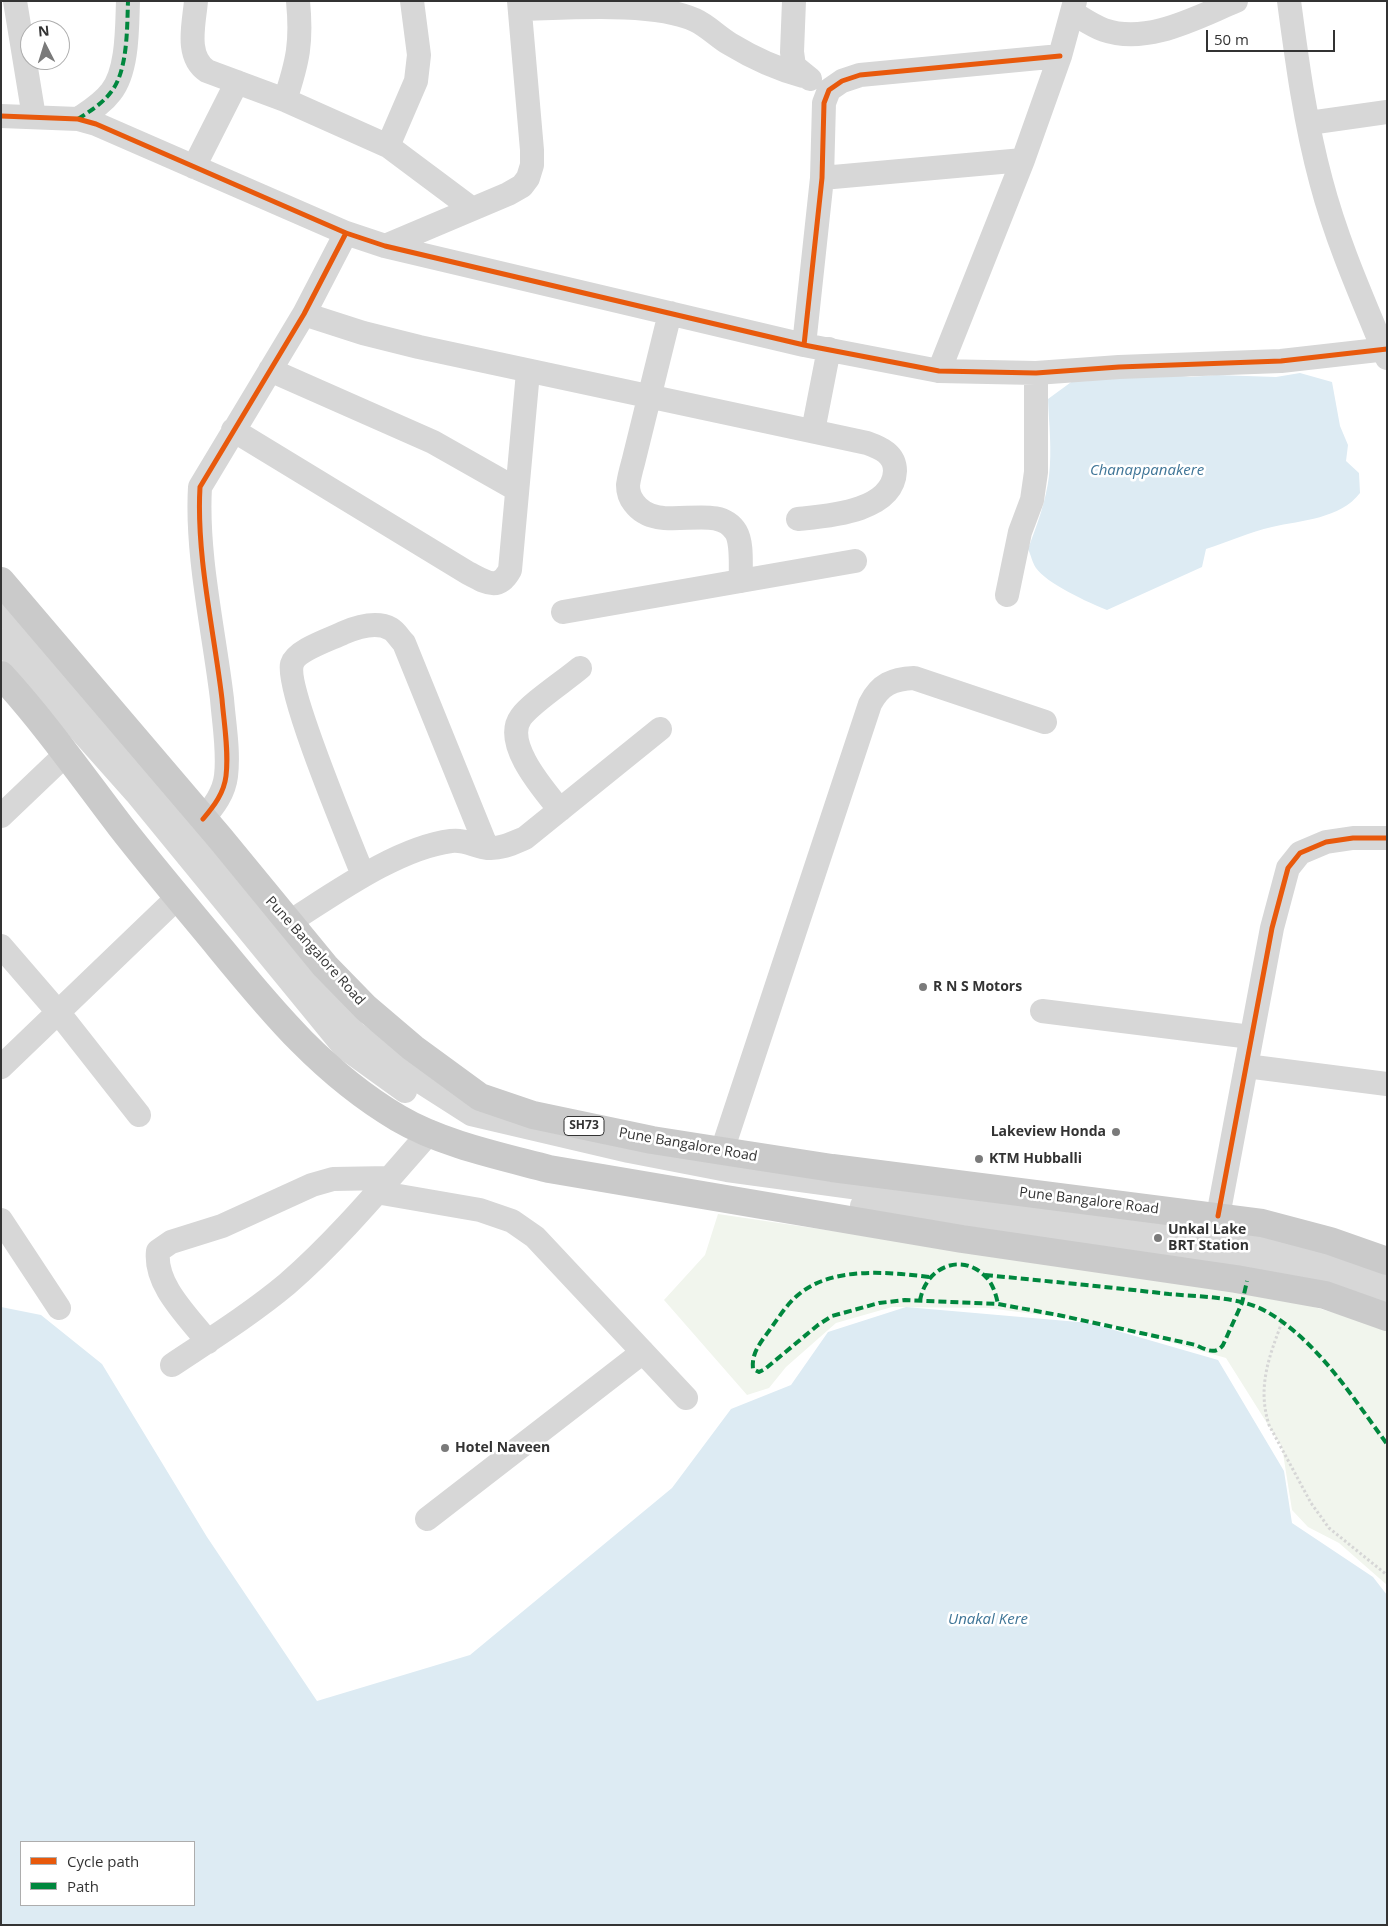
<!DOCTYPE html>
<html>
<head>
<meta charset="utf-8">
<style>
  body { margin:0 }
  #map { position:relative; width:1388px; height:1926px; overflow:hidden; background:#fff; font-family:"Open Sans",sans-serif }
  canvas { display:block }
  .frame { position:absolute; inset:0; border:2px solid #333; pointer-events:none }
  .legend { position:absolute; left:20px; top:1841px; width:175px; height:65px; box-sizing:border-box; background:#fff; border:1px solid #adadad; margin:0; padding:6px 9px; list-style:none; font-size:15px; color:#333 }
  .legend li { display:flex; align-items:center; gap:10px; height:25px }
  .legend b { width:25px; border:1px solid #adadad }
  .north { position:absolute; left:20px; top:20px; width:50px; height:50px; box-sizing:border-box; background:#fff; border:1px solid #adadad; border-radius:50%; rotate:355deg; font-size:14px; font-weight:700; line-height:20px; text-align:center; color:#333 }
  .north::after { content:''; display:block; margin:auto; width:18px; height:22px; background:#7a7a7a; clip-path:polygon(50% 0,100% 100%,50% 72%,0 100%) }
  .scale { position:absolute; left:1206px; top:30px; width:129px; height:22px; box-sizing:border-box; border:2px solid #333; border-top:0; padding-left:6px; font-size:15px; line-height:18px; white-space:nowrap; color:#333; -webkit-text-stroke:4px #fff; paint-order:stroke }
</style>
</head>
<body>
<div id="map">
<canvas width="1388" height="1926"></canvas>
<div class="frame"></div>
<ul class="legend">
<li><b style="height:6px;background:#e8590c"></b>Cycle path</li>
<li><b style="height:6px;background:#00873e"></b>Path</li>
</ul>
<div class="north">N</div>
<div class="scale">50 m</div>
</div>
<script>
const c = document.querySelector('canvas').getContext('2d');
c.lineJoin = 'round';
function fillPath(path, color) { c.fillStyle = color; c.fill(path, 'evenodd'); }
function trace(path, color, width, dash) { c.strokeStyle = color; c.lineWidth = width; c.lineCap = dash ? 'butt' : 'round'; c.setLineDash(dash || []); c.stroke(path); }
function label(font, color, halo, rows, align = 'center') {
  c.font = font + ' "Open Sans",sans-serif'; c.lineWidth = 5; c.setLineDash([]); c.textBaseline = 'middle'; c.strokeStyle = halo; c.fillStyle = color; for (const [text, x, y, turn = 0] of rows) {
    c.save(); c.translate(x, y); c.rotate((+turn || 0) * Math.PI / 180); c.textAlign = isNaN(turn) ? turn : align; if (halo) c.strokeText(text, 0, 0); c.fillText(text, 0, 0); c.restore();
  }
}
fillPath(new Path2D(`
  M718,1214L1279,1297L1377,1325L1387,1331V1585L1339,1543L1308,1527L1292,1510L1282,1447L1226,1358L1103,1323L988,1308L892,1307L836,1323L786,1367L769,1388L747,1395L664,1300L705,1255Z`), '#f1f5ed');
fillPath(new Path2D(`
  M1157,373L1190,377L1217,375L1276,377L1300,373L1332,382L1340,426L1348,445L1346,461L1359,473L1360,493C1340,519 1302,520 1272,527C1250,532 1228,542 1206,549L1202,567L1107,610C1089,603 1046,583 1036,568C1032,562 1031,555 1028,549C1037,525 1046,501 1049,476C1052,450 1049,424 1048,399L1074,380Z
  M1,1307L41,1315L102,1364L207,1537L317,1701L470,1655L672,1488L731,1409L791,1385L828,1332L906,1307L1090,1323L1218,1360L1284,1471L1292,1523L1373,1577L1387,1595V1925H1ZM21,1842H194V1905H21Z`), '#ddebf3');
trace(new Path2D(`
  M1282,1322C1269,1357 1257,1387 1269,1425L1311,1503L1329,1528L1387,1575`), '#d6d6d6', 3, [2.5, 2.5]);
trace(new Path2D(`
  M15,1L34,117
  M196,1C194,24 185,56 207,71L285,100L388,146L471,208
  M794,1L792,52L794,66L810,79
  M1289,1C1297,61 1305,122 1321,181C1337,242 1363,300 1387,358
  M520,9C566,8 654,1 695,20C708,26 718,37 730,44C753,58 777,69 803,76
  M1073,13C1083,19 1093,26 1104,30C1148,45 1197,17 1236,1
  M285,100C298,61 302,42 298,1
  M1,116L78,119L96,124L346,233L385,246L804,345L939,371L1036,373L1119,367L1281,361L1387,349
  M78,119C90,111 102,104 111,92C128,71 127,27 128,1
  M1309,123L1387,112
  M388,146L416,81L419,55L412,1
  M194,167L237,82
  M822,178L1023,160
  M385,246L508,194L522,186L528,178L532,165V150L519,1
  M670,313L633,463C631,470 629,478 628,485C628,492 630,498 634,503C659,537 716,499 736,532C743,544 740,568 741,581
  M304,314L363,333L419,347L867,443C881,448 895,454 895,471C893,512 827,516 798,519
  M804,345L822,178L824,103L829,90L842,81L860,75L1060,56
  M270,370L433,442L516,489
  M939,371L1023,160L1060,56L1075,1
  M233,430L468,573C486,582 498,592 510,570L528,372
  M813,431L829,349
  M1007,595L1020,532L1032,500L1036,472V373
  M1,609L152,785L355,1033L410,1075L471,1114L629,1151L727,1170L1234,1239L1315,1258L1387,1281
  M563,612L855,561
  M1,641L136,793L344,1047L405,1091
  M560,810C544,790 502,743 521,717C531,703 566,680 580,668
  M1,816L66,754
  M203,819C214,806 224,793 226,776C229,751 224,724 222,699C214,631 196,555 200,487L304,314L346,233
  M363,875C350,842 285,688 292,664C296,650 331,639 343,633C357,627 377,621 391,629C396,632 400,639 404,643L487,848
  M288,923C334,894 397,848 451,841C465,839 476,847 488,848C502,849 513,843 525,838L660,729
  M1,946L58,1012L139,1115
  M1042,1011L1251,1037
  M1246,1066L1387,1084
  M1,1067L178,897
  M722,1151L870,704C880,684 893,679 914,678L1045,722
  M376,1192L480,1210L512,1221L535,1237L686,1398
  M862,1206L1231,1261L1329,1282L1387,1298
  M1218,1216L1272,928L1288,868L1300,853L1326,842L1353,838H1387
  M1,1220L59,1308
  M208,1342C188,1316 154,1285 158,1251L171,1242L222,1226L312,1185L333,1179L390,1178
  M172,1365C211,1339 251,1314 287,1284C339,1239 384,1184 430,1132
  M427,1519L643,1352`), '#d7d7d7', 24);
trace(new Path2D(`
  M1,581L220,838L325,966L366,1008L413,1048L480,1097L533,1115L652,1140L722,1151L832,1168L1262,1223L1330,1241L1387,1261
  M1,675C45,723 82,776 121,827C153,868 187,908 220,948C274,1014 324,1074 398,1118C442,1144 500,1156 549,1169L962,1239L1236,1279L1325,1295L1387,1317`), '#cacaca', 28);
trace(new Path2D(`
  M78,119C90,111 102,104 111,92C128,71 127,27 128,1
  M985,1275C1046,1281 1108,1287 1169,1294C1201,1297 1241,1296 1269,1313C1319,1343 1353,1398 1387,1444
  M929,1277C888,1272 832,1266 798,1295C787,1304 779,1317 771,1328C762,1341 751,1352 753,1369L759,1372L765,1369L818,1325L832,1316L879,1303L905,1300L998,1304L1058,1315L1196,1345C1206,1350 1216,1355 1223,1345L1242,1303L1247,1281
  M920,1301C925,1268 961,1251 986,1277C993,1284 996,1295 998,1304`), '#00873e', 4, [8, 4]);
trace(new Path2D(`
  M1,116L78,119L96,124L346,233L385,246L804,345L939,371L1036,373L1119,367L1281,361L1387,349
  M804,345L822,178L824,103L829,90L842,81L860,75L1060,56
  M203,819C214,806 224,793 226,776C229,751 224,724 222,699C214,631 196,555 200,487L304,314L346,233
  M1218,1216L1272,928L1288,868L1300,853L1326,842L1353,838H1387`), '#e8590c', 5);
for (const [x, y, r, color] of [
  [923,987,5,"#7a7a7a"],
  [1116,1132,5,"#7a7a7a"],
  [979,1159,5,"#7a7a7a"],
  [1158,1238,5,"#7a7a7a"],
  [445,1448,5,"#7a7a7a"]
]) { const dot = new Path2D(); dot.arc(x, y, r, 0, 2 * Math.PI); c.fillStyle = color; c.fill(dot); trace(dot, '#fff', 2); }
for (const [x, y, w] of [
  [584,1126,40]
]) { const box = new Path2D(); box.roundRect(x - w / 2, y - 9.5, w, 19, 4); c.fillStyle = '#fff'; c.fill(box); trace(box, '#333', 1); }
label('bold 12px', '#333', null, [
  ["SH73",584,1126]
]);
label('14px', '#333', '#fff', [
  ["Pune Bangalore Road",315,951,48],
  ["Pune Bangalore Road",688,1145,10],
  ["Pune Bangalore Road",1089,1201,7]
]);
label('bold 14px', '#333', '#fff', [
  ["R N S Motors",933,987],
  ["Lakeview Honda",1106,1132,"right"],
  ["KTM Hubballi",989,1159],
  ["Unkal Lake",1168,1230],
  ["BRT Station",1168,1246],
  ["Hotel Naveen",455,1448]
], 'left');
label('italic 15px', '#3f7597', '#fff', [
  ["Chanappanakere",1147,471],
  ["Unakal Kere",988,1620]
]);
</script>
</body>
</html>
